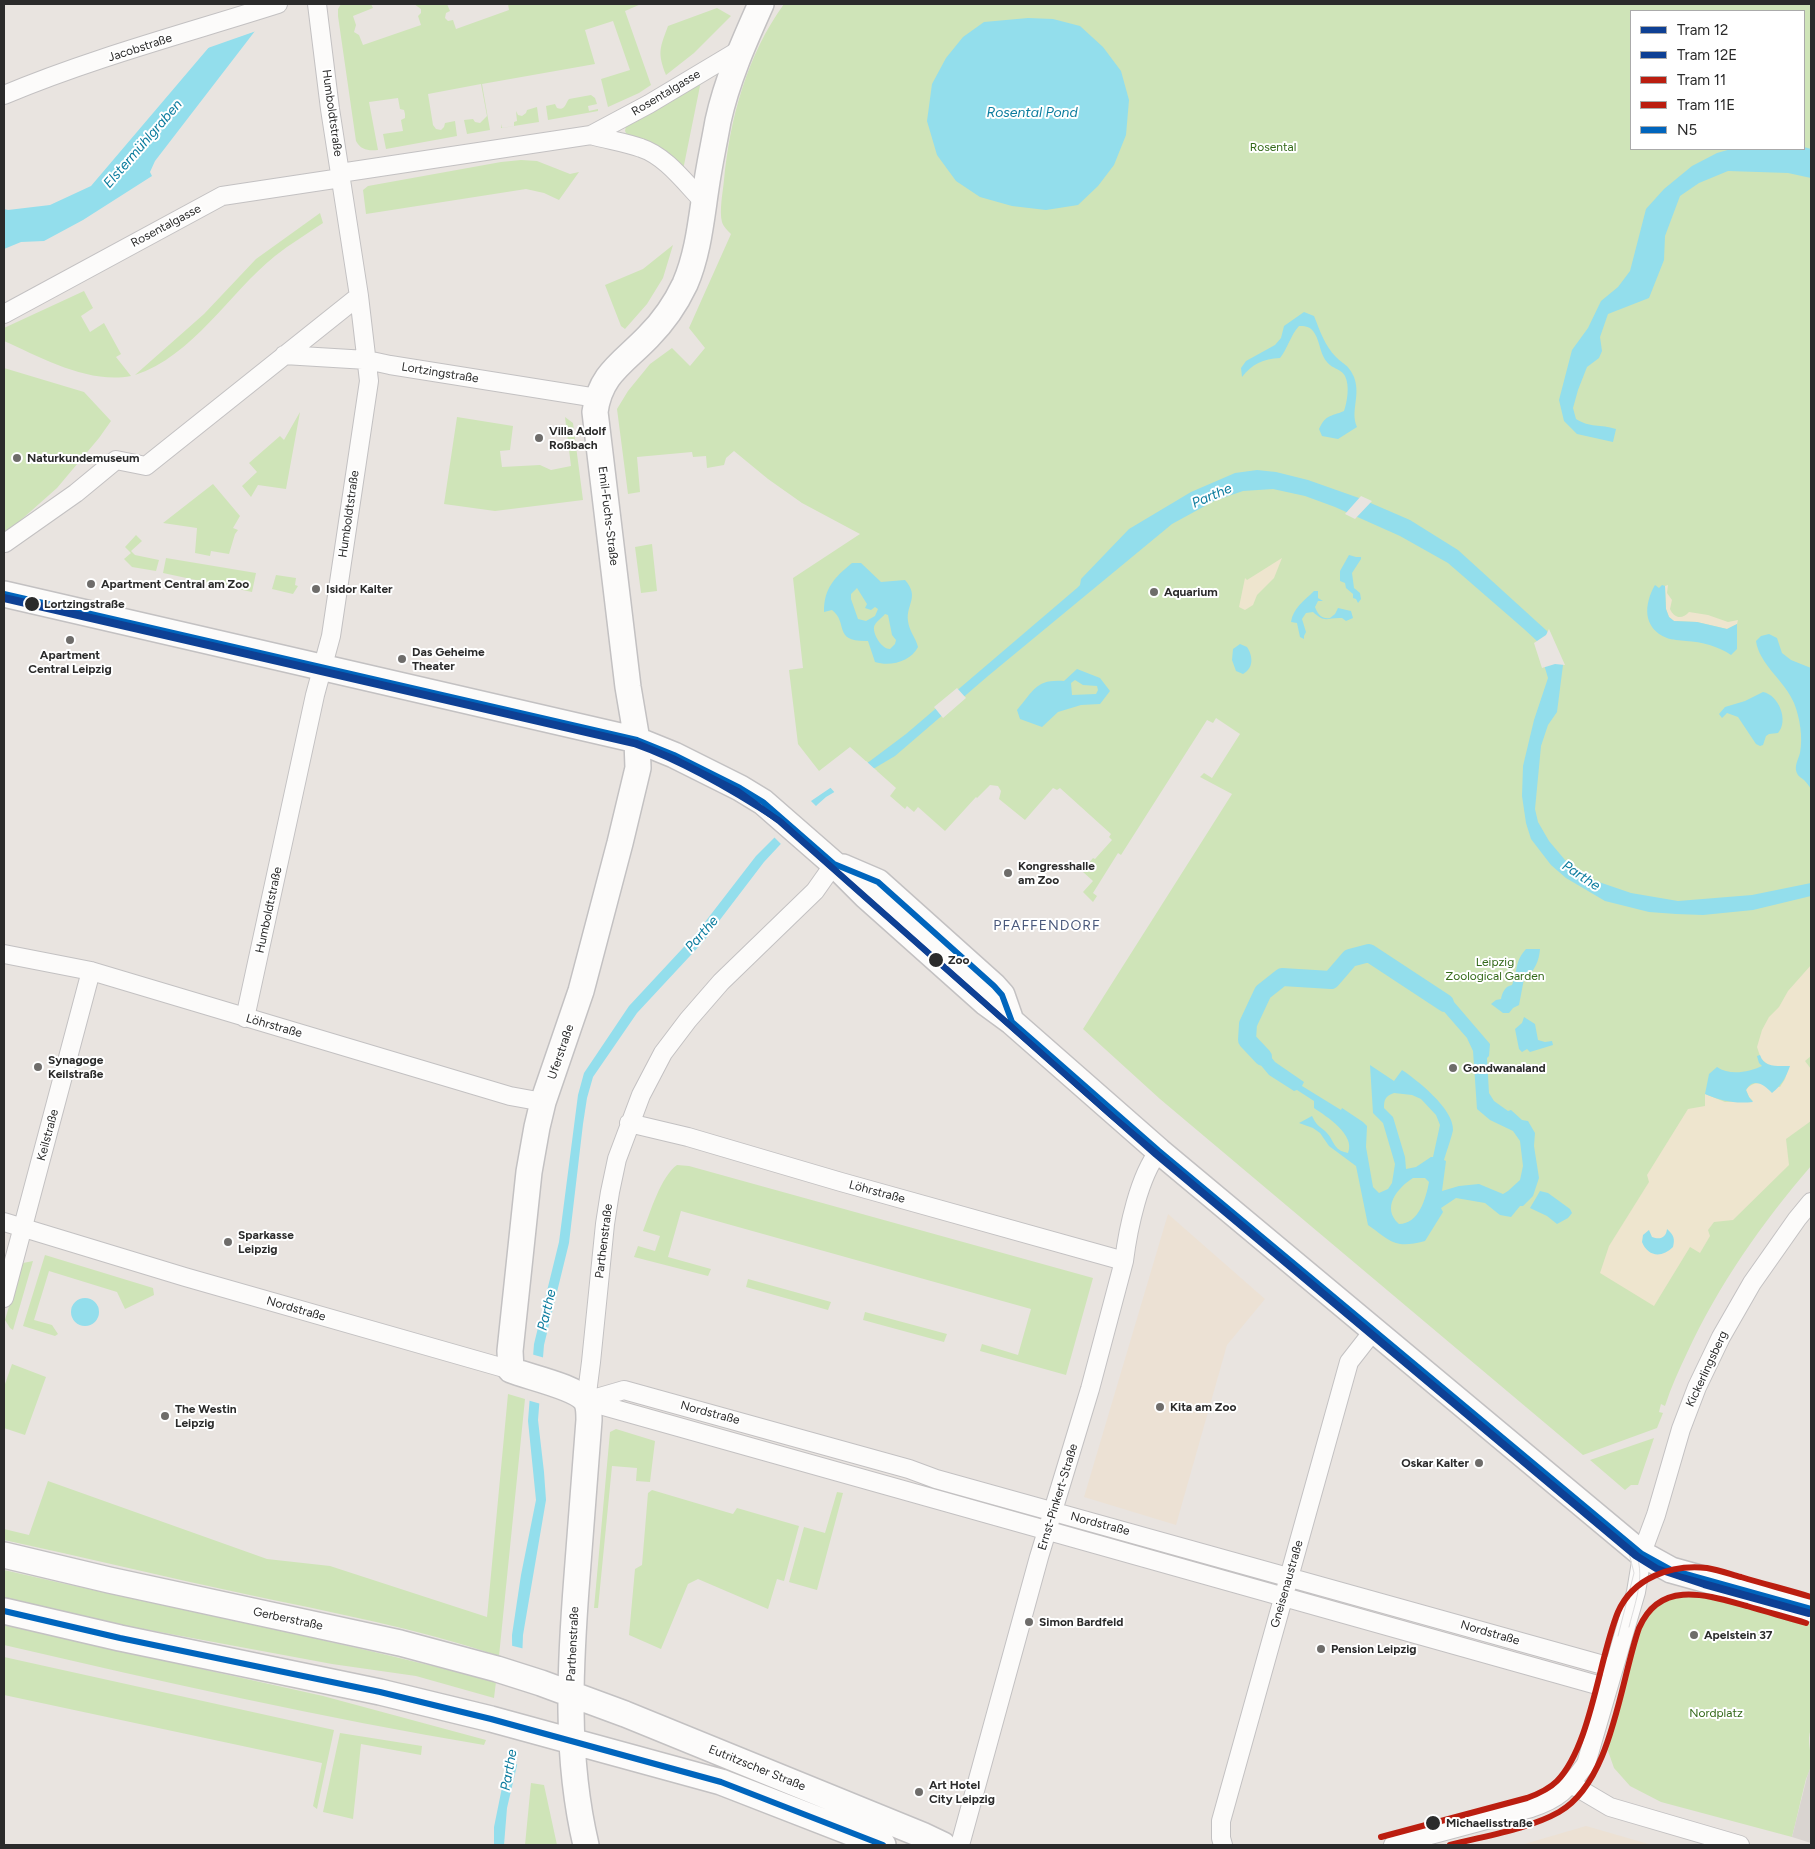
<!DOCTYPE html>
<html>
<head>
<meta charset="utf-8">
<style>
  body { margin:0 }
  #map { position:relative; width:1815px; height:1849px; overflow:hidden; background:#e9e4e0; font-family:Figtree,sans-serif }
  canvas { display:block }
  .frame { position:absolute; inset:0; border:5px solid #2b2b2b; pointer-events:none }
  .legend { position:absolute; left:1630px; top:10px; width:175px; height:140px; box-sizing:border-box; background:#fff; border:1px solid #aaa; margin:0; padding:6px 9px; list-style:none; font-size:15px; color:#2b2b2b }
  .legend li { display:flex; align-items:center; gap:10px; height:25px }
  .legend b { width:25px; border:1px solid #aaa }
</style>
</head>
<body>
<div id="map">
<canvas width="1815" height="1849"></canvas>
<div class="frame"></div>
<ul class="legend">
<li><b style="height:6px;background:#0e4094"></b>Tram 12</li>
<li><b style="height:6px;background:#0e4094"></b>Tram 12E</li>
<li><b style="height:6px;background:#bb1e10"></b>Tram 11</li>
<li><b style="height:6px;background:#bb1e10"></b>Tram 11E</li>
<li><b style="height:6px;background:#0065bd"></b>N5</li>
</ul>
</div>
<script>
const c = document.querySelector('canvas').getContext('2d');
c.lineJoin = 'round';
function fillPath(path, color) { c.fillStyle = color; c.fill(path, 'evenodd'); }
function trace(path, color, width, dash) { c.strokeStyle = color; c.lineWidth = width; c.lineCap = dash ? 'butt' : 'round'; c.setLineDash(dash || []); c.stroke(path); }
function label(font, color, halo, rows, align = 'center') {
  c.font = font + ' Figtree,sans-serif'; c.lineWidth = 4; c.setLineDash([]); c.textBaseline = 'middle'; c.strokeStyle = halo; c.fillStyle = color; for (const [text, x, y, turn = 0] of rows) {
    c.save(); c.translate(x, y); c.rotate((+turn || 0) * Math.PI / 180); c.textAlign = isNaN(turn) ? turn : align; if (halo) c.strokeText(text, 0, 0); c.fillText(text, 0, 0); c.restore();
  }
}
fillPath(new Path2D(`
  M1168,1214L1265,1299L1227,1345L1176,1525L1084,1497Z
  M1586,1826L1652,1845H1521Z`), '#ece1d4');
fillPath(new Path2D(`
  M341,4H371L373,8L353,16L356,25L354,32L359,35L363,45L421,25L418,16L421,13V9L414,4H447L450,11L446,13L445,18L448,21L453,20L456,29L509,10L508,4H641L625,11L651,85L639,93L608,107L601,79L630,70L613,21L585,30L595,64L482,84L490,130L467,134L464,120L473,119L475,122L480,123L487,116L481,84L428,94L433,125L436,129L441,130L444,127L445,123L455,121L457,136L386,149L383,134L403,131L401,120L405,118V114L404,110L400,109L398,98L369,102L378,150C368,151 361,150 356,141L338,16V9Z
  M784,4H1811V1166C1762,1223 1719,1284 1687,1353C1679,1370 1671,1387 1665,1406L1661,1404L1659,1412L1663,1413L1657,1428L1583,1455L1160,1099L1083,1029L1232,794L1200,777L1204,773L1212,778L1240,734L1216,718L1213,723L1207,720L1121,855L1118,853L1093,893L1097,896L1093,902L1083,892L1093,881L1083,872L1089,865L1088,864L1093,858L1095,859L1112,840L1109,837L1111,834L1060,788L1057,790L1053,788L1025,820L999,799L1001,791L998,786L990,785L977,798L976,797L945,831L918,807L914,812L907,806L905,809L890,796L896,788L850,747L819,771L798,744L789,670L803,668L793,578L860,534L802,503L768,479L734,451L726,458L724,465L707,468L706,456L693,457L692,452L637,457L640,492L628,494L617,409L628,391L650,364L672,348L690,366L705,348L689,328L731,234C728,231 723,226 722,222C719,211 723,191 724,180C730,118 747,55 784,4ZM1631,11H1804V149H1631Z
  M717,8L731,16L694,53L666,75C657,52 660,48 668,26Z
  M701,81L683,170L627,135L625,131L626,126Z
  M591,95L595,98L597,104L588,106L589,111L598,109V111L548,120L546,106L555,104L557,108C565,111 565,104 569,99Z
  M537,107L539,122L501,128V124L502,128L514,126V122L517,121L516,111L518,115L522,116L526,113L527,110Z
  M521,160L537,161L570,174L579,172L559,200L544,193L526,189L366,214L363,190L368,186L501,162Z
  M320,213L323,223C307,234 290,244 275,256C229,293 193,356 135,375L204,314L256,259Z
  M673,245L663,278L647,304L625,329L621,326L605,285L643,269Z
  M84,291L93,308L81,316L90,332L104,323L121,354L116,357L131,376C88,384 42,358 4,341V328Z
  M4,368L84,392L111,421L99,438L57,488L4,535Z
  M300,412L286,489L258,485L251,497L242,486L257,472L249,463L280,436L284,440Z
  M457,417L513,426L510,450L500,451L502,467L540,465L551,470L571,466L565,417L573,423L583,500L495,511L444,504Z
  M213,484L240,516L233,528L238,530L235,534L229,554L211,551L210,556L195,553L197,528L163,523Z
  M136,535L142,541L131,551L135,555L159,560L156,571L132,567L124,559L131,553L125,547Z
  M652,544L657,591L641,593L635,547Z
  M166,558L256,573L252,592L163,573Z
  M276,575L296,578L295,585L298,586L293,594L272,589Z
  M677,1165L689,1166L1093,1278L1066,1375L980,1351L982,1344L1018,1355L1031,1309L681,1211L668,1257L711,1269L708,1276L634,1257L638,1246L655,1251L660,1236L643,1231C650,1213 661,1176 677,1165Z
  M45,1255L153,1288L154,1295L125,1309L117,1292L49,1271L34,1320L52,1325L58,1334L55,1336L23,1326Z
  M33,1261L13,1330L10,1328L5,1320L20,1268L23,1263Z
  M748,1279L831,1302L828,1310L746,1287Z
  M865,1312L947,1334L944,1342L863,1320Z
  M12,1364L46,1377L25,1435L4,1428V1387Z
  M508,1394L525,1399L499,1656C416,1628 330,1612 245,1594C164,1577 84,1557 4,1540V1529L29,1535L48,1481L267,1559L330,1566L487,1617Z
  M616,1429L655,1441L650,1482L636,1481L637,1468L612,1466L598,1608H594L610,1432Z
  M1654,1438L1638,1485H1631L1625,1490L1590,1460Z
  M652,1490L733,1514L737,1508L799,1526L784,1581L777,1579L768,1609L698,1579L688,1584L661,1649L629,1635L635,1569L642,1565L648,1493Z
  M837,1492L843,1493L817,1590L789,1582L804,1527L825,1533Z
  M4,1570C168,1608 333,1639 496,1682L494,1698L416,1676L332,1664L122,1625L7,1599L4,1598Z
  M1694,1594L1714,1597L1811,1624V1729C1806,1741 1812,1752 1811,1764C1811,1769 1808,1774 1806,1779C1801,1798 1797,1818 1792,1837L1661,1802L1630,1786L1614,1768L1608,1751L1609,1735L1644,1617L1664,1597Z
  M4,1625L323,1696L486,1740L484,1745C323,1718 163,1682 4,1645Z
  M4,1657L334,1730L317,1809L313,1806L322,1763L4,1695Z
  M340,1733L422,1746L421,1755L361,1744L353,1819L323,1812Z
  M531,1783L544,1785L557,1845H525Z`), '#cfe4b8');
fillPath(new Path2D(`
  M1282,558L1274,578L1257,595L1253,605L1245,610L1239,607L1245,578L1247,580Z
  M1668,585L1667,593L1672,600L1670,609C1674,618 1682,620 1689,612L1708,615L1728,622L1738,620L1737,624L1727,629L1697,622L1674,621L1669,617L1666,609L1665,586Z
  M1811,965V1056L1805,1061L1811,1069V1121L1786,1139L1789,1165L1733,1220L1714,1222L1708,1230L1710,1236L1700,1253L1690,1247L1654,1306L1600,1273L1609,1246L1649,1182L1647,1175L1688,1109L1705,1106V1094L1725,1102L1753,1101L1749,1097L1746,1090C1754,1078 1768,1085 1780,1087L1785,1079L1789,1066H1770L1761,1059L1757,1047L1762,1030L1769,1017L1779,1007L1788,991Z`), '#eee5ce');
fillPath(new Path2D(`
  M1811,1766V1843L1792,1837L1807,1777Z`), '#d9d4d0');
fillPath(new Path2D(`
  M1028,18L1053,19L1080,26L1103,47L1121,71L1129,100L1126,135L1114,165L1098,186L1078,205L1046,210L1012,206L980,197L956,181L937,155L927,121L932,84L946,58L963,37L984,22Z
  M255,31L155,161L150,172L152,176L83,220L44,241L21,242L4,249V209L8,210L50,205L91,186L210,46Z
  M1804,147L1811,149V178L1788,173L1728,171L1699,183L1680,196L1665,236L1664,260L1649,298L1608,314L1600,337L1602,351L1599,358L1587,367L1578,390L1573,408L1576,419C1590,428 1600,424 1616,429L1613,442L1577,434L1564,421L1559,400L1572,350L1588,328L1601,301L1618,287L1630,271L1646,209L1664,189L1692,166L1717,153L1731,149H1804Z
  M1304,312L1314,316C1320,331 1325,346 1336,357C1345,366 1348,364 1354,377C1361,396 1350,411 1357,427L1338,439L1322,436L1319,429C1326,414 1330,417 1344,411C1347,402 1350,386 1345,376C1342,370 1335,369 1330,365C1319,356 1321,341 1313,331C1309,326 1304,326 1299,326C1290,336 1288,348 1280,358C1263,359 1252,364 1242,377L1241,368L1246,361L1275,345L1281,338L1284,326Z
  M1257,470L1276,472L1308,480L1359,498L1410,520L1458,550L1547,631L1563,665L1557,712L1548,725L1541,746L1535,809L1538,822L1549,841L1565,860L1596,881L1631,893L1678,901L1752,895L1811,883V896L1753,910L1703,915L1676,914L1649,912L1605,901L1566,878L1551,865L1531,839L1526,823L1522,796L1523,766L1534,720L1548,678L1537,641L1524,629L1448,563L1400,536L1335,507L1305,496L1273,489L1243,491L1214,501L1172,524L988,676L895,756L826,797L817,805L764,862L703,942L637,1013L593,1077L587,1098L583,1124L569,1243L544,1345L538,1420L544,1472L546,1500L523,1635L518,1761L507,1808L504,1845H494V1827L508,1758L513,1717L512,1635L521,1575L536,1500L528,1421L534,1344L559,1242L578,1095L584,1073L629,1006L695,935L756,856L811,801L870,761L906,734L1077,588L1080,585L1081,579L1129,529L1191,492L1235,473Z
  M1349,555L1356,557H1361V559L1352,573L1354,588L1360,593L1361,599L1358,603L1356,599L1353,598V594L1346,588L1345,583L1340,581V571Z
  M852,563H861L881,582L905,580C920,597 906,604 908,621C909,631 916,638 918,647C911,661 891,667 875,662L868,641C832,642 849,623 832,610L824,612C824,588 834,578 852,563ZM857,588L867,604L865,608L871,610L875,607L878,609L875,616L866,621L858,619L851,599V594ZM885,614L888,615L892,635L896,640L895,644L890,649C882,649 873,635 874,627C875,622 882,618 885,614Z
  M1655,585L1659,588L1662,585L1665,586L1666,609L1669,617L1674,621L1697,622L1727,629L1737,624V649L1731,655C1718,646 1702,642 1686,641C1680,640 1672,640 1667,638C1642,628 1644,604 1655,585Z
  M1314,591H1318V598L1323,601H1318L1315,607C1317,613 1322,620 1330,618L1335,614L1338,608L1351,611L1353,618L1346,621L1342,618C1327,617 1326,624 1313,612L1306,613L1302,619L1306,632L1304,636V639L1300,637L1297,623L1291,622C1293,608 1304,601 1314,591Z
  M1769,634L1777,638L1782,653L1791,660L1811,668V789C1809,786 1807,783 1804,780C1802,778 1799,777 1798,775C1793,768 1798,760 1800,753C1803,737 1800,718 1794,703C1785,681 1759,664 1756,641L1761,636Z
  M1240,644L1247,647C1253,656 1254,668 1243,674L1236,671L1232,660L1233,649Z
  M1077,669L1100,678L1110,691L1100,704L1081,705L1058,712L1042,727L1020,719L1017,710C1034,690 1036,679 1064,681ZM1075,680L1083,685L1097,686L1098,690L1096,694L1072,695L1071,683Z
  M1763,692C1779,695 1789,721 1778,733L1769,734L1766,736L1763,745L1760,746L1756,744L1738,717L1727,713L1722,718L1719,714L1725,707L1745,701Z
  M1526,949H1540C1539,961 1535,971 1524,979L1519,1005L1513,1008L1509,1013H1503L1491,1004L1496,1000L1501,999C1502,993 1505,986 1512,985C1518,972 1514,962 1526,949Z
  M1450,1000L1454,1002L1490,1044L1489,1056L1487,1058L1489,1093L1494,1101L1508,1111L1511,1110L1522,1120L1528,1121L1535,1133L1534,1146L1539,1178L1533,1196L1523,1206H1520L1511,1217L1500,1215L1485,1203L1456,1198L1441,1208L1443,1212L1425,1241C1395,1249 1392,1242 1368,1225L1356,1166L1329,1146L1320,1133L1313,1128L1299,1123L1312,1116C1317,1126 1318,1125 1325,1131C1335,1140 1332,1150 1348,1153C1356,1135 1326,1116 1314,1108V1101L1297,1090L1294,1091L1269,1075L1259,1063L1267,1052L1275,1062L1304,1082L1302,1086L1341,1110L1342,1108L1363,1122L1367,1126L1366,1147L1373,1187L1379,1193L1388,1189L1392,1183L1395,1164L1383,1123L1373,1113L1370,1065L1394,1081L1402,1070C1417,1080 1454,1109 1453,1130C1452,1136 1446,1153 1444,1160L1446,1161L1442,1191L1459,1186L1479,1184L1503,1194L1508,1191L1520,1180L1523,1166L1520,1141L1513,1131L1490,1120L1477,1109L1473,1051L1467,1038L1440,1007ZM1394,1093L1412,1095L1421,1099L1436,1115L1440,1125L1433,1157H1431L1416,1167L1406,1169L1405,1157L1393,1117L1384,1108C1384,1100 1385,1096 1394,1093ZM1413,1178H1425L1429,1182C1426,1198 1419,1224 1399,1224C1381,1208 1397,1188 1413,1178Z
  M1524,1017L1535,1024L1538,1040L1545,1042L1552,1041L1553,1045L1530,1052L1527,1049L1522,1052L1519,1049L1515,1029L1522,1023Z
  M1760,1055C1764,1068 1778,1066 1790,1066C1786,1077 1782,1085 1772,1093C1764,1085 1754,1077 1746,1090L1749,1097L1753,1102C1735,1104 1722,1101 1705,1094L1709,1074L1717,1067C1730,1076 1749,1072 1762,1066L1759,1063L1757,1056Z
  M1540,1191L1548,1193L1570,1209L1572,1213L1568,1218L1557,1224L1547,1216L1530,1208Z
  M1667,1229C1674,1235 1675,1239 1673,1247C1662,1258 1648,1257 1642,1242L1643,1235L1649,1230L1652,1237C1660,1240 1666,1238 1667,1229Z
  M71 1312a14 14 0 1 1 28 0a14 14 0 1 1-28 0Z`), '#93deec');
fillPath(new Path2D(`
  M243,4H281L259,30L205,49Z
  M1361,496L1372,501L1355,519L1345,514Z
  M1549,629L1565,665L1555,664L1542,668L1534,643L1546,635Z
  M957,688L966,698L943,718L934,707Z
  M866,761L877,771L837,795L828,785Z
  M809,799L818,808L783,846L773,836Z
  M531,1354L545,1358L541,1404L527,1400Z
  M509,1645L525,1649L526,1719L520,1765L504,1761L511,1716Z`), '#e9e4e0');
trace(new Path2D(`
  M1263,1057L1247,1040L1248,1024L1263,992L1282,977L1331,980L1350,958L1369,953L1445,1003`), '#93deec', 18);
const street = new Path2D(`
  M4,95C92,58 187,33 278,4
  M591,135C608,140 625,142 641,148C666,156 686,184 704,202
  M340,173L591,135L649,104L741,49
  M4,314L222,196L341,178
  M284,355L367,360L390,365L597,398
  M5,543L76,493L116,460L146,466L359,296
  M4,954L91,971L510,1096L543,1102
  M245,1018L315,695L331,636L369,381L359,296L330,109L317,4
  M629,1123L688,1137L841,1182L1124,1261
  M4,1222L185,1277L511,1370
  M4,1298L91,971
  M586,1401L624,1390L909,1469L936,1479L1614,1668
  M586,1401L1608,1688
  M586,1401L591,1362L605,1224L610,1192L617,1159L641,1095L663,1053L688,1020L721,982L815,891L834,864
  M1571,1784L1610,1807L1740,1845
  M960,1845L1039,1557L1090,1389L1124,1261C1128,1229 1139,1176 1159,1151
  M1223,1845L1221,1838V1821L1349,1362L1374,1330
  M1393,1845L1531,1808C1561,1798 1567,1789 1586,1764L1636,1592L1643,1550L1656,1515L1681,1429L1697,1387L1721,1337L1752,1283L1797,1219L1811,1202`);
const secondary = new Path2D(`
  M4,594L637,740L674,755L740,788L763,802L834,864L866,896L986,1003L1012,1022L1159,1151L1642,1554L1671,1570L1811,1609
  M843,867L878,882L994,986L1002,995L1010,1018
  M4,1555L109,1580L400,1643L497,1669L541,1683L625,1714L922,1835L943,1845
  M4,1611L120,1638L380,1692L491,1719L721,1782L883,1845
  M586,1845C565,1756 570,1666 577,1576C581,1524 585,1472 589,1420C589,1413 589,1406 586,1401C577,1387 528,1377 511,1370L510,1351L529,1172L537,1127L543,1102L581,991L620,843L638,768L637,740L628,687L595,412C600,374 623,363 648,337C662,323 676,303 685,284C698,254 701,221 706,188C709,166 714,144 718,121C727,80 744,42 761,4`);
trace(street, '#c3c1c2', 20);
trace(secondary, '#c3c1c2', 28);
trace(street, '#fcfbfa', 18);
trace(secondary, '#fcfbfa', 25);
trace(new Path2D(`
  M1624,1536C1651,1563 1637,1595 1629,1627
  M1617,1538L1629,1553L1634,1573L1618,1636`), '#deddde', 1);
trace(new Path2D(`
  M4,594L637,740L674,755L740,788L763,802L834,864L878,882L994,986L1002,995L1012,1022L1159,1151L1642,1554L1671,1570L1811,1609
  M4,1611L120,1638L380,1692L491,1719L721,1782L883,1845`), '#0065bd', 6);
trace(new Path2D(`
  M4,597L637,743L673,758L738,791L779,821L1112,1116L1638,1556L1657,1568L1682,1577L1811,1613`), '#0e4094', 6);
trace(new Path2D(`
  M4,599L634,744C685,762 734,791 780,821L1156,1155L1635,1556L1656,1569L1704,1585L1809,1614`), '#0e4094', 6);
trace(new Path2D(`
  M1381,1837L1527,1798C1538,1794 1549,1789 1557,1781C1591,1746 1599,1658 1618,1612C1633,1578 1671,1564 1707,1568C1719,1570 1730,1574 1741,1577C1764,1584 1788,1590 1811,1597`), '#bb1e10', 6);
trace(new Path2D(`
  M1450,1845C1484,1836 1529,1829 1559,1812C1612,1782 1620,1682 1639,1628C1660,1579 1707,1595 1747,1606C1767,1612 1786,1617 1806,1623`), '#bb1e10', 6);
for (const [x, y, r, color] of [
  [539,438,5,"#6e6c6a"],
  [17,458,5,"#6e6c6a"],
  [91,584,5,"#6e6c6a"],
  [316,589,5,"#6e6c6a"],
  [1154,592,5,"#6e6c6a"],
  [32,604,8,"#2b2b2b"],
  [70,640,5,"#6e6c6a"],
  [402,659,5,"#6e6c6a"],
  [1008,873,5,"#6e6c6a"],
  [936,960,8,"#2b2b2b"],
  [38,1067,5,"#6e6c6a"],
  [1453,1068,5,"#6e6c6a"],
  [228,1242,5,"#6e6c6a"],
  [1160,1407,5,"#6e6c6a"],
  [165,1416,5,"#6e6c6a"],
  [1479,1463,5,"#6e6c6a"],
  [1029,1622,5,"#6e6c6a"],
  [1694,1635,5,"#6e6c6a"],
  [1321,1649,5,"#6e6c6a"],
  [919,1792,5,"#6e6c6a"],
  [1433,1823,8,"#2b2b2b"]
]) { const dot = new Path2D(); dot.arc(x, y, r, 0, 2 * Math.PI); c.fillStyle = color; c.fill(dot); trace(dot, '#fff', 2); }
label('12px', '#2b2b2b', '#fff', [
  ["Jacobstraße",140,48,-18],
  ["Rosentalgasse",666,93,-31],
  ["Humboldtstraße",332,113,82],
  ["Rosentalgasse",166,226,-28],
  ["Lortzingstraße",440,373,9],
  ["Humboldtstraße",349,514,-82],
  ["Emil-Fuchs-Straße",608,516,83],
  ["Humboldtstraße",269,910,-78],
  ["Löhrstraße",274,1026,16],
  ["Uferstraße",561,1052,-71],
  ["Keilstraße",48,1135,-75],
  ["Löhrstraße",877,1192,15],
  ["Parthenstraße",604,1241,-83],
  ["Nordstraße",296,1309,16],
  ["Kickerlingsberg",1707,1369,-65],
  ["Nordstraße",710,1413,15],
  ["Ernst-Pinkert-Straße",1058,1497,-73],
  ["Nordstraße",1100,1524,15],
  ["Gneisenaustraße",1287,1584,-74],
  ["Gerberstraße",288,1619,12],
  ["Nordstraße",1490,1633,16],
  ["Parthenstraße",573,1644,-87],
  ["Eutritzscher Straße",757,1768,22]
]);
label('12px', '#336919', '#fff', [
  ["Rosental",1273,147],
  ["Leipzig",1495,962],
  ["Zoological Garden",1495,976],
  ["Nordplatz",1716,1713]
]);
label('bold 12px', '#2b2b2b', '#fff', [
  ["Villa Adolf",549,431],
  ["Roßbach",549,445],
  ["Naturkundemuseum",27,458],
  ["Apartment Central am Zoo",101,584],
  ["Isidor Kalter",326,589],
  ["Aquarium",1164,592],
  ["Das Geheime",412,652],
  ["Theater",412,666],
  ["Apartment",70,655,"center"],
  ["Central Leipzig",70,669,"center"],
  ["Kongresshalle",1018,866],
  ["am Zoo",1018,880],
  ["Synagoge",48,1060],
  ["Keilstraße",48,1074],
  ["Gondwanaland",1463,1068],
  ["Sparkasse",238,1235],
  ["Leipzig",238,1249],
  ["Kita am Zoo",1170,1407],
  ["The Westin",175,1409],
  ["Leipzig",175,1423],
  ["Oskar Kalter",1469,1463,"right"],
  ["Simon Bardfeld",1039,1622],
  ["Apelstein 37",1704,1635],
  ["Pension Leipzig",1331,1649],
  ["Art Hotel",929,1785],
  ["City Leipzig",929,1799]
], 'left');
label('bold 12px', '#2b2b2b', '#fff', [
  ["Lortzingstraße",44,604],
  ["Zoo",948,960],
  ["Michaelisstraße",1446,1823]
], 'left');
label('italic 14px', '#0b7c9e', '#fff', [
  ["Rosental Pond",1032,113],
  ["Elstermühlgraben",143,144,-49],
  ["Parthe",1212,496,-23],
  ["Parthe",1581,876,33],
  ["Parthe",702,934,-49],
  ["Parthe",547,1310,-77],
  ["Parthe",509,1770,-80]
]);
c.letterSpacing = '1px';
label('14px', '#4a597c', '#fff', [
  ["PFAFFENDORF",1047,926]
]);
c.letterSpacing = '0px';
</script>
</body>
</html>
